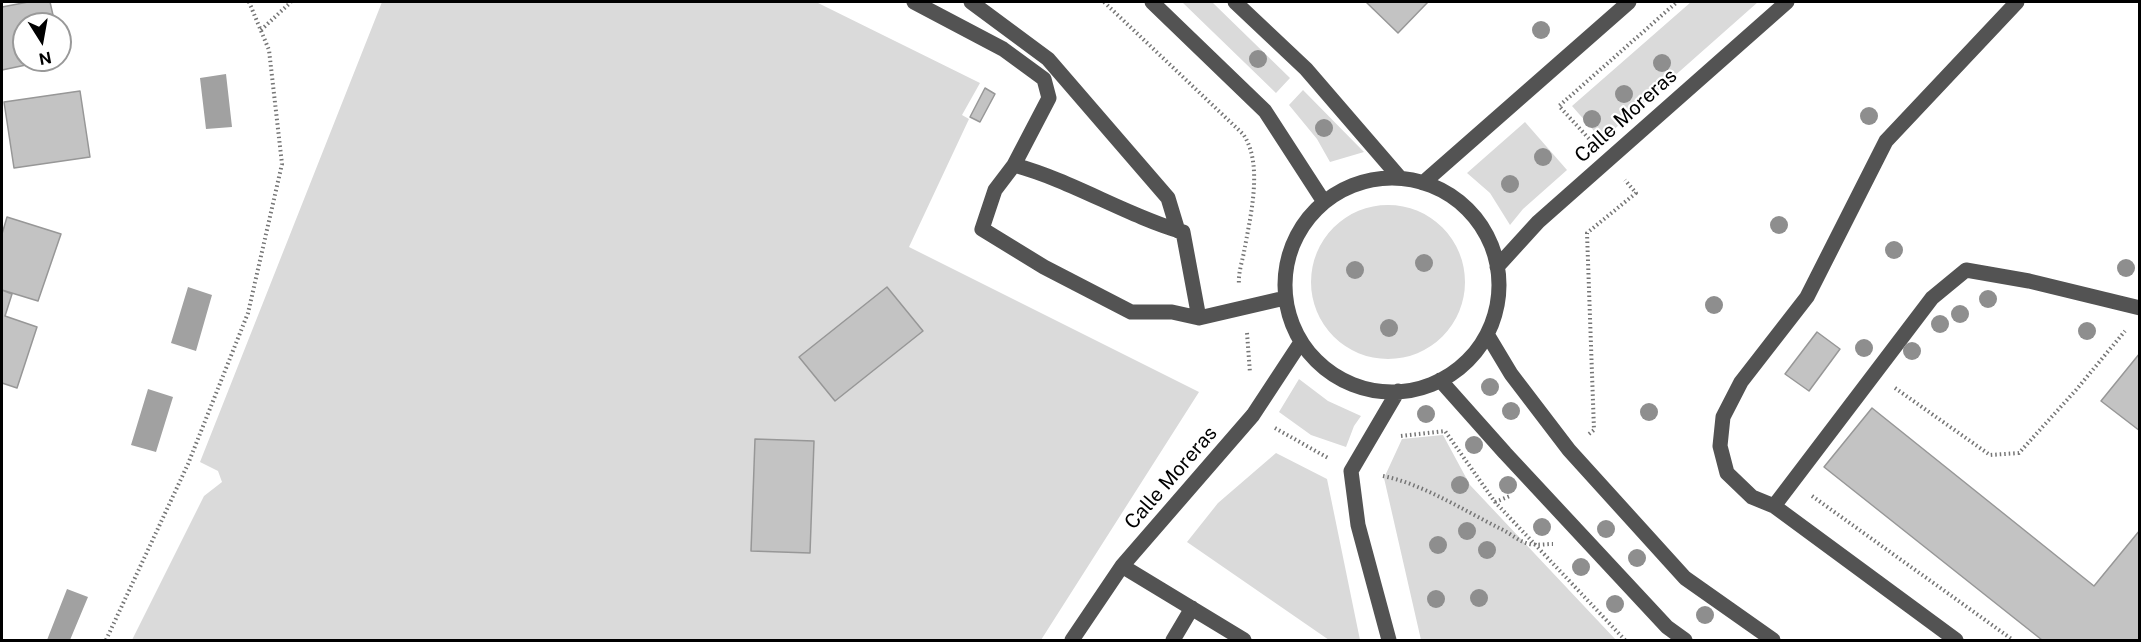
<!DOCTYPE html>
<html>
<head>
<meta charset="utf-8">
<style>
  body { margin:0 }
  #map { position:relative; width:2141px; height:642px; overflow:hidden; background:#fff; font-family:"Public Sans",sans-serif }
  canvas { display:block }
  .frame { position:absolute; inset:0; border:3px solid #000; pointer-events:none }
  .north { position:absolute; left:12px; top:12px; width:60px; height:60px; box-sizing:border-box; background:#fff; border:2px solid #999; border-radius:50%; rotate:169deg; font-size:16px; font-weight:700; line-height:24px; text-align:center; color:#000 }
  .north::after { content:''; display:block; margin:auto; width:21px; height:27px; background:#000; clip-path:polygon(50% 0,100% 100%,50% 72%,0 100%) }
</style>
</head>
<body>
<div id="map">
<canvas width="2141" height="642"></canvas>
<div class="frame"></div>
<div class="north">N</div>
</div>
<script>
const c = document.querySelector('canvas').getContext('2d');
c.lineJoin = 'round';
function fillPath(path, color) { c.fillStyle = color; c.fill(path, 'evenodd'); }
function trace(path, color, width, dash) { c.strokeStyle = color; c.lineWidth = width; c.lineCap = dash ? 'butt' : 'round'; c.setLineDash(dash || []); c.stroke(path); }
function label(font, color, halo, rows, align = 'center') {
  c.font = font + ' "Public Sans",sans-serif'; c.lineWidth = 4.5; c.setLineDash([]); c.textBaseline = 'middle'; c.strokeStyle = halo; c.fillStyle = color; for (const [text, x, y, turn = 0] of rows) {
    c.save(); c.translate(x, y); c.rotate((+turn || 0) * Math.PI / 180); c.textAlign = isNaN(turn) ? turn : align; if (halo) c.strokeText(text, 0, 0); c.fillText(text, 0, 0); c.restore();
  }
}
fillPath(new Path2D(`
  M382,2H816L980,83L962,115L969,119L909,247L1199,392L1041,640H132L204,496L222,482L218,471L200,462Z
  M1182,2H1212L1290,78L1276,93Z
  M1691,2H1758L1602,140L1572,106Z
  M1303,90L1364,152L1330,162L1317,139L1289,105Z
  M1525,122L1567,170L1523,209L1510,225L1490,193L1467,173Z
  M1311 282a77 77 0 1 1 154 0a77 77 0 1 1-154 0Z
  M1299,379L1328,401L1361,416L1354,426L1346,447L1311,435L1279,412Z
  M1443,435L1470,485L1616,640H1421L1384,478L1402,439Z
  M1276,453L1327,479L1360,640H1329L1187,542L1218,503Z`), '#dadada');
fillPath(new Path2D(`
  M226,74L232,127L206,129L200,78Z
  M188,287L212,295L196,351L171,343Z
  M148,389L173,397L156,452L131,445Z
  M67,589L88,597L70,640H47Z`), '#a1a1a1');
const building = new Path2D(`
  M28,2H50L55,24H24V60H50L2,70V7Z
  M1366,2H1428L1398,33Z
  M985,88L995,94L980,122L970,117Z
  M80,91L90,157L14,168L4,102Z
  M7,217L61,234L38,301L2,290V234Z
  M887,287L923,331L835,401L799,357Z
  M2,290L12,294L5,316L37,327L17,388L2,383Z
  M1817,332L1840,349L1809,391L1785,374Z
  M2140,353V431L2101,401Z
  M1872,408L2094,586L2140,530V640H2042L1824,467Z
  M755,439L814,441L810,553L751,551Z`);
fillPath(building, '#c3c3c3');
trace(building, '#979797', 1.5);
trace(new Path2D(`
  M1104,2L1243,134C1264,164 1250,218 1244,252C1242,262 1238,274 1239,284
  M261,30L291,2
  M1592,142L1559,106L1677,2
  M1247,333L1250,373
  M1895,388L1990,455L2019,453L2076,390L2125,331
  M1275,428L1328,458
  M1589,434L1594,430L1587,233L1636,193L1625,180
  M1401,436L1445,431L1495,502L1625,640
  M1383,476C1423,484 1465,511 1501,529C1510,533 1517,540 1526,543C1535,546 1544,544 1553,544
  M1812,496L2013,640
  M1495,502L1510,496
  M106,640L188,464L248,313L282,164L269,50L249,2`), '#757575', 4, [1.5, 3]);
trace(new Path2D(`
  M914,2L1003,49L1044,79L1049,98L1014,165
  M971,2L1048,59L1168,198L1178,231
  M1152,2L1265,111L1324,202
  M1235,2L1306,69L1400,178
  M1285 285a107 107 0 1 1 214 0a107 107 0 1 1-214 0Z
  M1423,183L1629,2
  M1497,267L1538,222L1787,2
  M1199,318L1183,232C1125,215 1073,181 1014,165L995,190L982,229L1044,267L1131,312H1172L1199,318L1285,298
  M1487,334L1511,374L1569,450L1685,578L1773,640
  M1440,380L1505,453L1667,627L1685,640
  M1774,506L1752,497L1727,473L1720,446L1723,417L1741,382L1807,297L1886,141L2017,2
  M1122,566L1244,640
  M1072,640L1122,566L1253,415L1301,342
  M1173,640L1192,608
  M1389,640L1358,525L1351,471L1398,391
  M1956,640L1774,506L1932,298L1966,270L2029,281L2140,308`), '#535353', 15);
c.fillStyle = '#8e8e8e';
for (const [x, y] of [
  [1541,30],
  [1258,59],
  [1662,63],
  [1624,94],
  [1869,116],
  [1592,119],
  [1324,128],
  [1543,157],
  [1510,184],
  [1779,225],
  [1894,250],
  [1424,263],
  [2126,268],
  [1355,270],
  [1988,299],
  [1714,305],
  [1960,314],
  [1940,324],
  [1389,328],
  [2087,331],
  [1864,348],
  [1912,351],
  [1490,387],
  [1511,411],
  [1649,412],
  [1426,414],
  [1474,445],
  [1460,485],
  [1508,485],
  [1542,527],
  [1606,529],
  [1467,531],
  [1438,545],
  [1487,550],
  [1637,558],
  [1581,567],
  [1479,598],
  [1436,599],
  [1615,604],
  [1705,615]
]) { c.beginPath(); c.arc(x, y, 9, 0, 2 * Math.PI); c.fill(); }
label('20px', '#000', '#fff', [
  ["Calle Moreras",1626,116,-42],
  ["Calle Moreras",1171,478,-49]
]);
</script>
</body>
</html>
